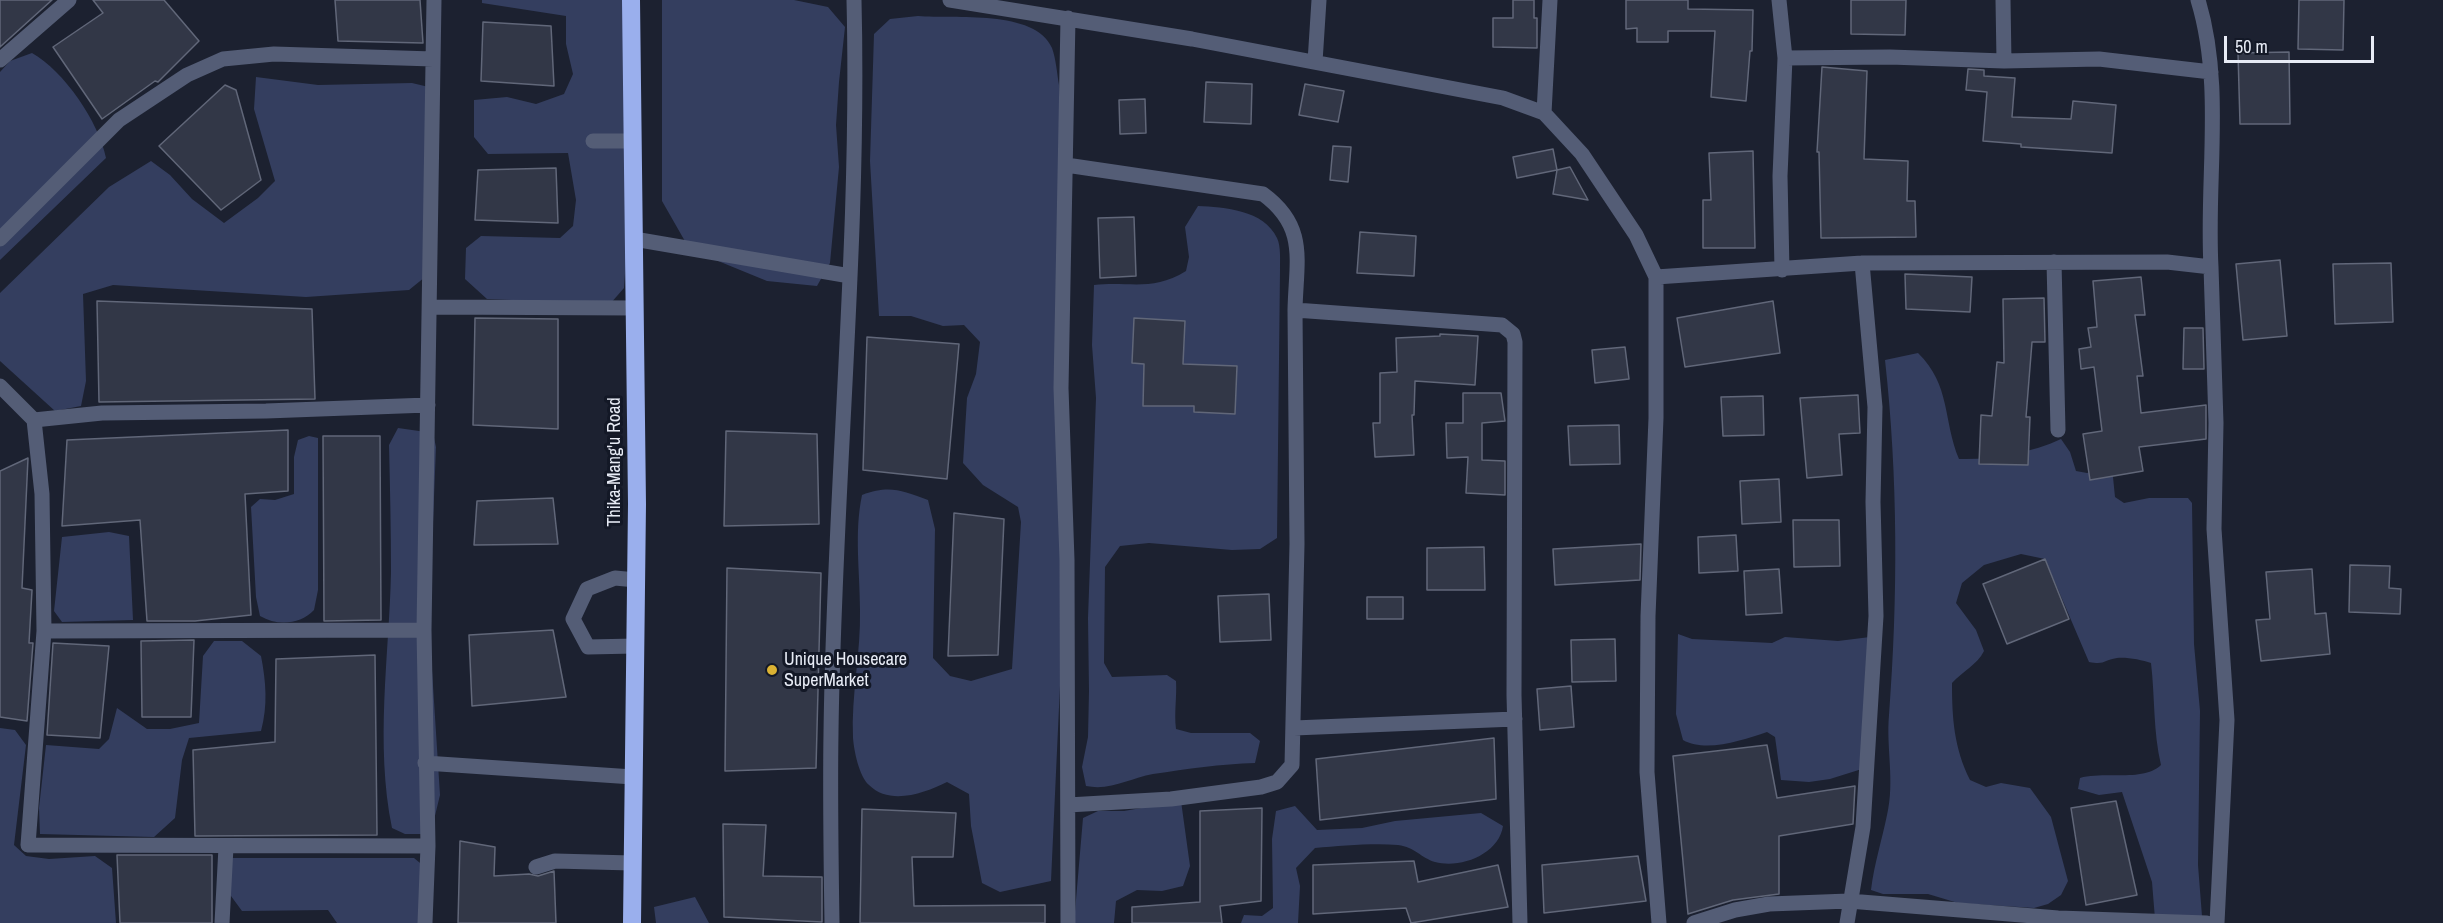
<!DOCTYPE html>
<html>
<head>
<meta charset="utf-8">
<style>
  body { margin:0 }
  #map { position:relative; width:2443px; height:923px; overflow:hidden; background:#1c2130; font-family:"Archivo Narrow",sans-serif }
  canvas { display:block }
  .scale { position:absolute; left:2224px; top:36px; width:150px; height:27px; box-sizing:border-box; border:3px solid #e7ebf5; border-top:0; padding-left:8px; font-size:18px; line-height:21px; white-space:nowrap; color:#e7ebf5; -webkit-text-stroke:4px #131826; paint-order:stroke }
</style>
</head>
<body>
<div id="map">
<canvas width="2443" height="923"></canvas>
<div class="scale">50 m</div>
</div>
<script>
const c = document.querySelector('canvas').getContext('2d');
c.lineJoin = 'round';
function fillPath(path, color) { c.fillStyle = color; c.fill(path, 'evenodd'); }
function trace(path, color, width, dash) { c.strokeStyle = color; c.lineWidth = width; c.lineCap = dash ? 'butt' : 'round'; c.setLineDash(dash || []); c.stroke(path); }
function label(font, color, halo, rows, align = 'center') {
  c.font = font + ' "Archivo Narrow",sans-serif'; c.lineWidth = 6; c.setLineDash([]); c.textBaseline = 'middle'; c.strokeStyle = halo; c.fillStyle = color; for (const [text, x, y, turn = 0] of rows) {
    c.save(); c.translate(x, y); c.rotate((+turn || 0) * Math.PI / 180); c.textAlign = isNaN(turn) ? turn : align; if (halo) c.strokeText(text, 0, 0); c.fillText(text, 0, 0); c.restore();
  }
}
fillPath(new Path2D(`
  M482,0H622L624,3L627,246L624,288L610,304L487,299L465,279L466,248L481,236L560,238L573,226L576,200L568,153L488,154L474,137V100L507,97L536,104L564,94L573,74L566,44V16L482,3Z
  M662,0H794L828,7L845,27L839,82L836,125L839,167L830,263L817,286L767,281L701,254L686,243L662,201Z
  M918,16C954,19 1035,9 1052,48C1056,59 1057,73 1059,85L1068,512L1051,881L1000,892L982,883L971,826L969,794L947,782C925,793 890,806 869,785C859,776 854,751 853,738C851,696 861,652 860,610C860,571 854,533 862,495C889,485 901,490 928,500L935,529L933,658L950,676L971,681L1012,669L1021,522L1018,507L983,485L963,463L967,398L976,374L980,342L964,325L943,326L911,316H879L870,161L874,34L890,19Z
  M32,53C64,71 99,122 106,158L0,260V72L10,61Z
  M256,77L318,85L412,83L437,89L430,273L409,290L306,297L113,285L83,294L86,381L81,406L55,411L0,361V293L109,187L151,161L170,175L192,199L224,223L258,198L275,181L254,109Z
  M1198,206C1224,207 1264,210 1277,238C1281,246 1280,261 1280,270L1277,538L1260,549L1232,550L1149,543L1120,546L1105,567L1104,663L1112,677L1167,675L1176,681C1177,697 1174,712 1176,729L1191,733H1250L1260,741L1255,763C1221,764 1187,769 1153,774C1130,778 1111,791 1086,786L1082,767L1088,737L1089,691L1088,618L1096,398L1092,345L1094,285C1130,281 1152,292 1186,271L1189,257L1185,227Z
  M1918,353C1951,385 1943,421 1959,459C1992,460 2031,453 2061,439L2070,452L2076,471L2087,473L2112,467L2115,497L2124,503L2149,498H2188L2192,503L2194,644L2200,711L2198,865L2202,916L2155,919L2152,882L2122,792L2099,795L2078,789L2080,778C2104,771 2144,782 2161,765C2153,732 2155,697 2151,663C2142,660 2127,657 2117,658C2103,660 2106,665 2089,662L2045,559L2021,554L1984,565L1962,583L1956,603L1976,630L1984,651C1977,665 1963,671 1952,683C1952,718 1954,748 1970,780L1986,787L2001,783L2030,788L2051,817L2068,881L2061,895L2048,904L2034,908L1958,903L1928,894H1883L1871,890C1874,864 1882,840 1887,815C1895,781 1886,748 1889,715C1898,598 1898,477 1885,360Z
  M398,428L433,433L436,447L429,623L440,795L433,824L421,834H405L392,828C375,743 389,658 391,573C391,530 390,487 389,445Z
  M309,436L318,438V590L314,610C300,625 277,626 260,616L256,597L251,507L260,499L275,500L294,494V457L298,440Z
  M109,532L129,536L133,620L62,622L54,611L62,537Z
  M1678,634L1692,639L1772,643L1785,637L1838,641L1870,637L1865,768L1830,779L1809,782L1781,780L1775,737L1767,732C1743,740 1706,753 1683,740L1676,714Z
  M214,641H242L261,656C266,682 268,705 261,731L189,738L182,760L175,818L154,837L40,834L39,808L46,745L99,749L109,739L117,708L147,729H170L199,723L203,656Z
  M0,728L15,730L26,745L14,845L26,856L49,859L95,856L112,868L116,923H0Z
  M1181,801L1190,866L1183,886L1162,891L1137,890L1116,901L1114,923H1074L1083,818L1098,811H1124Z
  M1295,806L1317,830L1362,828L1395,821L1481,813L1503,826C1499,854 1461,869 1435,862C1421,858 1415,847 1398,845C1371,843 1341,846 1315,848L1296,868L1300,886L1298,923H1241L1244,915L1262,916L1273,908L1272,839L1276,811Z
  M231,858H414L431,872L430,923H337L328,910L242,911L231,896Z
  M695,897L709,923H656L654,907Z`), '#343e5f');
const building = new Path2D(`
  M0,0H52L0,47Z
  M93,0H164L199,41L158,82L155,81L102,119L53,47L103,13Z
  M335,0H420L423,43L338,41Z
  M1513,0H1534V18H1537V48L1493,47V18H1513Z
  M1626,0H1688V9L1753,10L1752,51H1750L1746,101L1711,97L1715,31H1668V42H1637V28L1626,29Z
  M1851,0H1906L1905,35L1851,34Z
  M2299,0H2344L2343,50L2298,49Z
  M483,22L551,26L554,86L481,81Z
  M2289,52L2290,124H2240L2238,53Z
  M1822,67L1867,71L1864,159L1908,161L1907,201H1915L1916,237L1821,238L1819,152H1817Z
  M1968,69L1984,70V76L2015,78L2012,117L2071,119L2073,101L2116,105L2112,153L2021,147V144L1983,141L1987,92L1966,90Z
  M1206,82L1252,84L1251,124L1204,122Z
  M1305,84L1344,91L1338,122L1299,115Z
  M225,85L236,90L261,180L221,210L159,146Z
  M1145,99L1146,133L1120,134L1119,100Z
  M1333,146L1351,147L1348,182L1330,180Z
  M1553,149L1557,170L1517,178L1513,157Z
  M1753,151L1755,248H1703V200H1711L1709,153Z
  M1570,167L1588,200L1553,194L1557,170Z
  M556,168L558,223L475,220L478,170Z
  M1134,217L1136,276L1100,278L1098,218Z
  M1360,232L1416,236L1414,276L1357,273Z
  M2280,260L2287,336L2243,340L2236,264Z
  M2391,263L2393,322L2335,324L2333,264Z
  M1905,274L1972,277L1970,312L1906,309Z
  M2141,277L2145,315H2135L2143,376H2137L2141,413L2206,405V439L2139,447L2143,471L2090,480L2083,434L2102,431L2094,367L2081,369L2079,349L2091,347L2088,328L2097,327L2093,281Z
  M2044,298L2045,342H2032L2026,417H2030L2028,465L1979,464L1981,415L1992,416L1997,362L2004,363L2003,299Z
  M97,301L312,309L315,399L99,402Z
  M1773,301L1780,353L1685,367L1677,318Z
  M475,318L558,319V429L473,425Z
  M1134,318L1185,321L1183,364L1237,366L1235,414L1194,412V406H1143L1144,364L1132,363Z
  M2184,328H2203L2204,369H2183Z
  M1440,334L1478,336L1475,385L1415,381L1414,415H1412L1414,455L1375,457L1373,423H1380V373L1397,372L1396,338L1440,336Z
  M867,337L959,344L947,479L863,470Z
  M1625,347L1629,379L1595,383L1592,350Z
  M1463,393H1501L1505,421L1482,423V460L1505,461V495L1466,493L1468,457L1447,458L1446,423H1463Z
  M1858,395L1860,433L1839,434L1842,475L1807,478L1800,398Z
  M1763,396L1764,435L1723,436L1721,397Z
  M1619,425L1620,464L1570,465L1568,426Z
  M288,430V491L245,494L251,615L195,621H147L140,520L62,526L67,440Z
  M726,431L817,434L819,524L724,526Z
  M323,436H380L381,620L324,621Z
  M28,458L22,588L32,590L29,643H33L27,721L0,717V471Z
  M1779,479L1781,522L1742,524L1740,481Z
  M553,498L558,544L474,545L477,501Z
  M954,513L1004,519L998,655L948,656Z
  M1793,520H1839L1840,566L1794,567Z
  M1736,535L1738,571L1699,573L1698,537Z
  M1641,544L1640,580L1555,585L1553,549Z
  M1484,547L1485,590H1427V548Z
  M2045,559L2069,619L2007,644L1983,584Z
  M2350,565L2390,566L2389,588L2401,589L2400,614L2349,612Z
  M727,568L821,573L816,768L725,771Z
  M1779,569L1782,613L1746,615L1744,571Z
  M2312,569L2315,614L2326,613L2330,654L2261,661L2256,620L2270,619L2266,572Z
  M1269,594L1271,640L1220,642L1218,596Z
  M1367,597H1403V619H1367Z
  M553,630L566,697L472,706L469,635Z
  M1615,639L1616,681L1572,682L1571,640Z
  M194,640L191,717H142L141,641Z
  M53,643L109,646L100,738L47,735Z
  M375,655L377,835L195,836L193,750L275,742L276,659Z
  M1571,686L1574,727L1540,730L1537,689Z
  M1494,738L1496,799L1320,820L1316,759Z
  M1767,745L1777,798L1855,786L1853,824L1779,836V894L1733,900L1688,914L1673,756Z
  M2116,801L2137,895L2086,905L2071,808Z
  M1262,808L1261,901L1220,906L1222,923H1132V907L1200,902V811Z
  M862,809L956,813L953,857H912L914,906L1045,905V923H860Z
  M723,824L766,825L763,876L822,877V922L724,917Z
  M460,841L495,847L494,876L529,874L538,876L554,871L556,923H458Z
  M117,855H212V923H120Z
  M1638,856L1646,901L1544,913L1542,865Z
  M1414,861L1418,882L1498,865L1508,907L1411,923L1406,908L1313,914V865Z`);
fillPath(building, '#323747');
trace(building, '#616779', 1.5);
trace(new Path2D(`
  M950,0L1192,39L1503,98L1544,113L1582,154L1636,235L1656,277V418L1648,616L1647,772L1659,923
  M1779,0L1785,58L1780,176L1782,270
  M2198,0C2224,85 2206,179 2211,267
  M1068,18L1061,388L1067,560L1068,923
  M1785,58L1890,57L2004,61L2003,0
  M0,60L69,0
  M2004,61L2099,59L2211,72
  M1315,62L1319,0
  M1544,113L1550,0
  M593,141H633
  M1066,165L1263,194C1308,227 1296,261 1295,310L1502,325L1513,334L1515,342L1514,695L1520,923
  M0,239L119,120L187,75L223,59L274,54L433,59
  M634,239L850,276
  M2054,262L2058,430
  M1656,277L1862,263L2167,262L2211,267L2216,423L2214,529L2227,720L2217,923
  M430,307L635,308
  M0,386L34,420L102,413L266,411L428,405
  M34,420L42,494L44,631L28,845L428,846
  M44,631L424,630
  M635,646L588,647L573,619L587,589L615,578L636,580
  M1294,728L1515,719
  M425,763L633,777
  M1068,805L1171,799L1261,787L1277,782L1292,765L1297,544L1295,310
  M536,867L555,861L632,863
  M222,923L226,847
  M425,923L428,846L424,630L434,0
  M832,923C831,860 830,796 831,733C834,488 860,245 854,0
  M1694,923L1735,910L1769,904L1849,901L2058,918L2207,923
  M1847,923L1863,827L1876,616L1873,502L1875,407L1862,263`), '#545d76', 15);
trace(new Path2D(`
  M631,0L637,504L632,923`), '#9aafed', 18);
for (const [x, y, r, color] of [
  [772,670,6,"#dbb233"]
]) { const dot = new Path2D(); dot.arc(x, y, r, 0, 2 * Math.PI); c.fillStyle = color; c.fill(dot); trace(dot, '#131826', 2); }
label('18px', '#e7ebf5', '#131826', [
  ["Thika-Mang'u Road",615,462,-90]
]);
label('18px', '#e7ebf5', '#131826', [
  ["Unique Housecare",784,660],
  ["SuperMarket",784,681]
], 'left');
</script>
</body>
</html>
